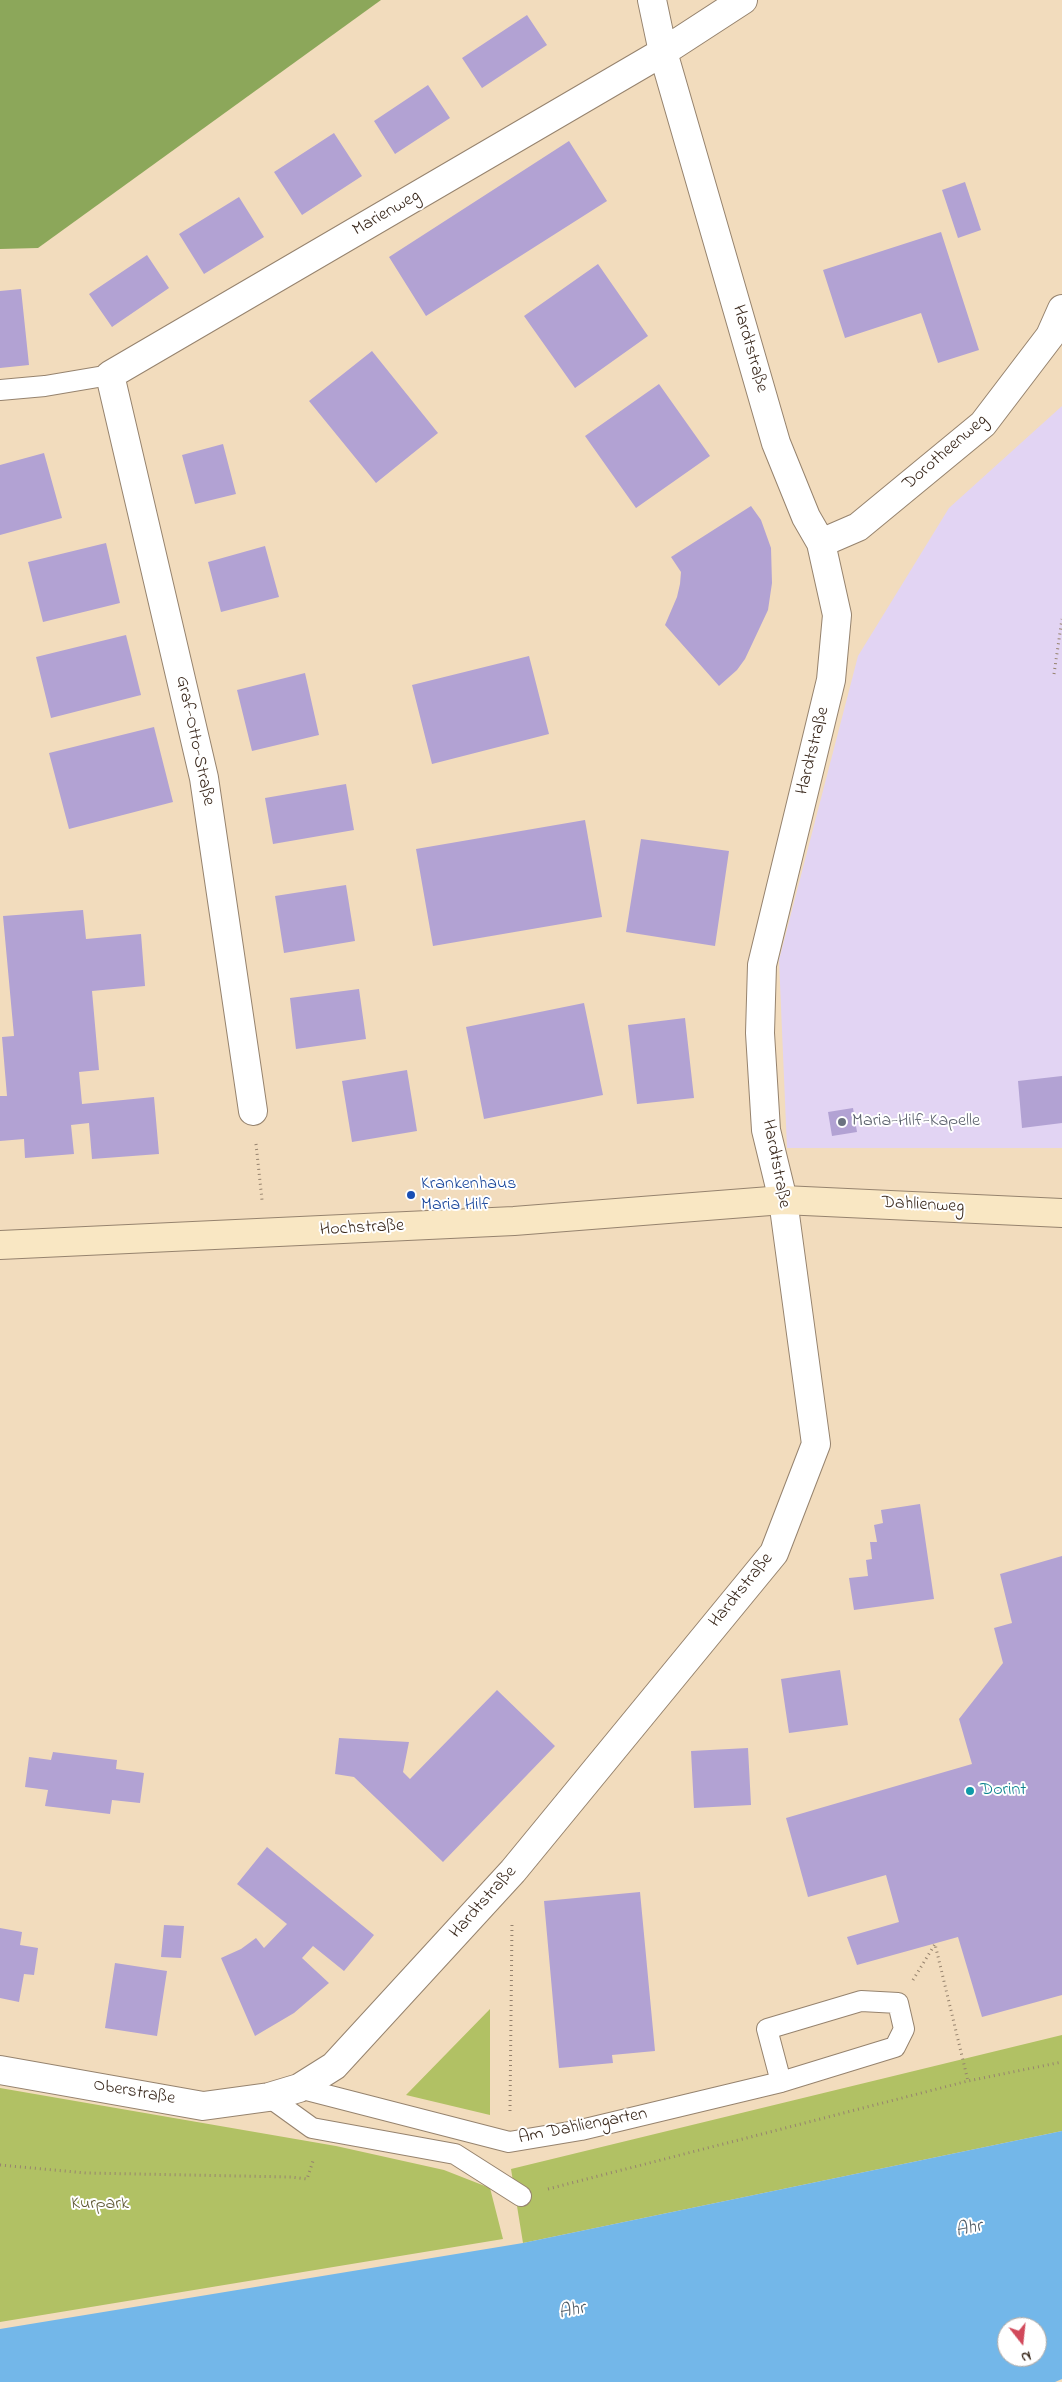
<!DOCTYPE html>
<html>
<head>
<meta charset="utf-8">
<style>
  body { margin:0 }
  #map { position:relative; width:1062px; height:2382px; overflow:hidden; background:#f2dcbd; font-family:"Indie Flower",sans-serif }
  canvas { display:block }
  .north { position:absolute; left:997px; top:2317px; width:50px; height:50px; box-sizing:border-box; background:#fff; border:1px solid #b1aaa5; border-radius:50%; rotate:164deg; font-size:14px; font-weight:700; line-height:20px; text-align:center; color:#3b2a1e }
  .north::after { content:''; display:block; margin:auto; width:18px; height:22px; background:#d1495b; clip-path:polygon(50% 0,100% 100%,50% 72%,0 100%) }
</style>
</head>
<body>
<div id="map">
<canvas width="1062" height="2382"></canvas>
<div class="north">N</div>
</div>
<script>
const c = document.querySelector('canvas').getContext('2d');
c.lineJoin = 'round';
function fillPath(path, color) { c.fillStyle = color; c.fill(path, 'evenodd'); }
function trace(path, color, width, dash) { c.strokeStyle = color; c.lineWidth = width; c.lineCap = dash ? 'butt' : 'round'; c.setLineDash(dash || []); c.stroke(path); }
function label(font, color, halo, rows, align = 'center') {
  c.font = font + ' "Indie Flower",sans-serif'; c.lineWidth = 4; c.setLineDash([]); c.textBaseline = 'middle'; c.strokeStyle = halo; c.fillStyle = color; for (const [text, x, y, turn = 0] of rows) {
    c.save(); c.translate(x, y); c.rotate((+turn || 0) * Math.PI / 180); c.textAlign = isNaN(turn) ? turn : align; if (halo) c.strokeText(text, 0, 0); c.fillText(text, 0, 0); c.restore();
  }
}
fillPath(new Path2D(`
  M1062,406V1148H787L779,960L858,656L949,508Z`), '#e2d4f3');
fillPath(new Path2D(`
  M490,2009V2115L406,2095Z
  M1062,2035V2131L523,2243L511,2169Z
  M0,2088L336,2146L444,2170L490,2188L503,2239L0,2322Z`), '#b1c164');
fillPath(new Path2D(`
  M0,0H381L38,248L0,249Z`), '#8ca75a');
fillPath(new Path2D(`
  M1062,2131V2379L1055,2382H0V2329L523,2243ZM1007,2327H1037V2357H1007Z`), '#73b7e9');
fillPath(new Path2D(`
  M527,15L547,45L482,88L462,58Z
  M428,85L450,118L395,154L374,121Z
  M334,133L362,176L302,215L274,172Z
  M569,141L607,201L426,316L389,257Z
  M965,182L981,230L958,238L942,190Z
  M239,197L264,237L204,274L179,234Z
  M941,232L979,350L938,363L921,313L845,338L823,270Z
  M147,255L169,288L112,327L89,294Z
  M598,264L648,336L575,388L524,316Z
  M21,289L29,365L0,368V291Z
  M372,351L438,433L376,483L309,401Z
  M659,384L710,456L636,508L585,436Z
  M223,444L236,494L195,504L182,455Z
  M44,453L62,518L0,535V465Z
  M751,506L761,520L771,548L772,583L768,610L745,659L737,670L719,686L665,625L677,597L680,584L681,572L671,557Z
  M106,543L120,603L43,622L28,562Z
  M265,546L279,597L221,612L208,562Z
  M126,635L141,695L51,718L36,657Z
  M529,656L549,734L432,764L412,685Z
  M305,673L319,735L252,751L237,690Z
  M154,727L173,802L69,829L49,753Z
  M346,784L354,830L273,844L265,798Z
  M585,820L602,917L433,946L416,849Z
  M641,839L729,851L715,946L626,932Z
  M346,885L355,941L284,953L275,896Z
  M83,910L86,939L141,934L145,986L92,991L99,1070L79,1072L82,1104L154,1097L159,1154L92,1159L89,1123L71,1125L74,1154L25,1158L24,1139L0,1141V1096H7L2,1037L14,1036L3,916Z
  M359,989L366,1039L296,1049L290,998Z
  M584,1003L603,1095L484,1119L466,1027Z
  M685,1018L694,1098L637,1104L628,1025Z
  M407,1070L417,1131L352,1142L342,1081Z
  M1062,1076V1123L1022,1128L1018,1081Z
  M853,1108L857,1132L832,1136L828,1112Z
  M920,1504L934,1599L854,1610L849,1578L868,1576L866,1560L872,1559L870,1542H877L874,1525L883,1523L881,1510Z
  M1062,1556V1995L982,2017L958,1937L857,1965L847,1937L899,1922L886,1875L808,1897L786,1818L972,1764L959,1719L1003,1663L994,1628L1012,1623L1000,1574Z
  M840,1670L848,1725L789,1733L781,1679Z
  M497,1690L555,1746L443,1862L354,1777L335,1774L339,1738L409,1742L403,1772L410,1779Z
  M748,1748L751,1805L694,1808L691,1751Z
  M53,1752L117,1760L116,1769L144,1773L140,1803L112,1800L110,1814L45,1806L48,1790L25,1787L29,1757L51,1760Z
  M267,1847L374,1935L344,1971L313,1946L302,1958L329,1983L294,2013L255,2036L221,1958L241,1949L256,1938L264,1948L287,1924L237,1884Z
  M640,1892L655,2051L612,2055L613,2063L559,2068L544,1901Z
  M164,1925L184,1926L181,1958L161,1957Z
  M0,1928L22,1932L20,1945L38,1948L34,1975L24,1974L19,2002L0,1998Z
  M115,1963L167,1971L157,2036L105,2028Z`), '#b2a2d3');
const lane = new Path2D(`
  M0,390L45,386L110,375
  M299,2088L509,2142L581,2130L781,2082L895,2047L904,2029L898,2003L861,2001L767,2029L781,2082
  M269,2097L312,2128L455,2154L521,2196`);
const street = new Path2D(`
  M821,543L858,527L983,424L1050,336L1062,309
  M253,1111L204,778L110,375L663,52L743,0
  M0,2070L203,2106L269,2097L299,2088L334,2066L513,1871L774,1553L816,1444L783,1200L766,1130L760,1033L762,965L831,680L837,615L821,543L806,517L776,443L663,52L652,0`);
const secondary = new Path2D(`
  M0,1245L514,1221L783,1200L1062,1213`);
trace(lane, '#96836e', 22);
trace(street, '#96836e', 30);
trace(secondary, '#96836e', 30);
trace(new Path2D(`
  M1054,674L1062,619
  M256,1144L262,1200
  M913,1980L935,1944L968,2081
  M510,2111L512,1922
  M0,2165L86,2173L291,2177L307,2179L314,2158
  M548,2189L968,2081L1062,2062`), '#96836e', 3, [1, 4]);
trace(lane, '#fff', 20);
trace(street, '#fff', 28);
trace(secondary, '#f9e7c3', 28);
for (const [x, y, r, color] of [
  [842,1122,5,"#6b7280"],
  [411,1195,5,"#1a4fb4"],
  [970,1791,5,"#0f9aa8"]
]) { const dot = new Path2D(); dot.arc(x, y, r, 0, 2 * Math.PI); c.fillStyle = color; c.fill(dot); trace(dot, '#fff', 2); }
label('18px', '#3b2a1e', '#fff', [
  ["Marienweg",387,214,-30],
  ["Hardtstraße",749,349,74],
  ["Dorotheenweg",946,453,-41],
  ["Graf-Otto-Straße",194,741,78],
  ["Hardtstraße",814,751,-76],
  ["Hardtstraße",775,1164,79],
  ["Dahlienweg",923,1206,3],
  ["Hochstraße",362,1229,-3],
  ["Hardtstraße",742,1591,-51],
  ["Hardtstraße",484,1903,-48],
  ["Oberstraße",134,2093,10],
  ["Am Dahliengarten",583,2127,-11]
]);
label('18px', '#5b616d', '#fff', [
  ["Maria-Hilf-Kapelle",852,1122]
], 'left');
label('18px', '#164399', '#fff', [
  ["Krankenhaus",421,1185],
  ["Maria Hilf",421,1206]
], 'left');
label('18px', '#0d838f', '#fff', [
  ["Dorint",980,1791]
], 'left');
label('18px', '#5e5733', '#fff', [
  ["Kurpark",100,2205]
]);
label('italic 19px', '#4f5b65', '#fff', [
  ["Ahr",969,2230,-12],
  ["Ahr",572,2312,-12]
]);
</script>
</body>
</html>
